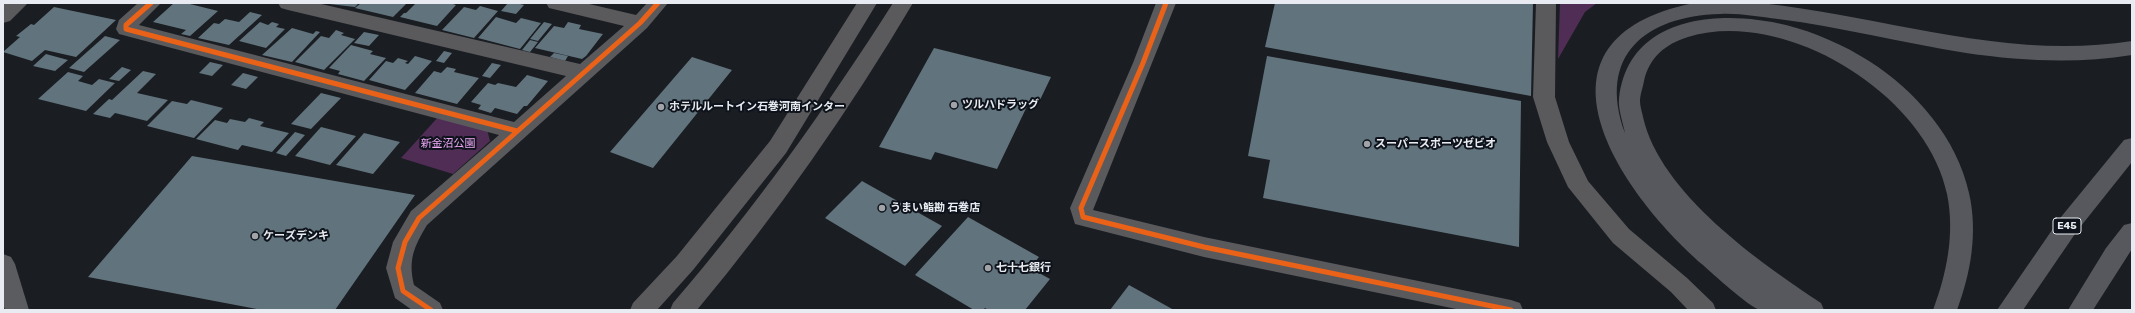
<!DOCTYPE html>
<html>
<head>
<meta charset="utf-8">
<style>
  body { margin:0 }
  #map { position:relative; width:2135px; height:313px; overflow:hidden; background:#1a1d22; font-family:Rubik,sans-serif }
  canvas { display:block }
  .frame { position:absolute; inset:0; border:4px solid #e8ecf2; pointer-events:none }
</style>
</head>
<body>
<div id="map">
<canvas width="2135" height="313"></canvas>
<div class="frame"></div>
</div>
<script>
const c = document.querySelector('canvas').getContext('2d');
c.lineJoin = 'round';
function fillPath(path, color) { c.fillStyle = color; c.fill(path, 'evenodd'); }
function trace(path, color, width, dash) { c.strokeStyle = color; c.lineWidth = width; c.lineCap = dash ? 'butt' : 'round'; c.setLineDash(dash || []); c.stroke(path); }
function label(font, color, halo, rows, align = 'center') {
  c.font = font + ' Rubik,"Noto Sans JP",sans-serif'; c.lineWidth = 4; c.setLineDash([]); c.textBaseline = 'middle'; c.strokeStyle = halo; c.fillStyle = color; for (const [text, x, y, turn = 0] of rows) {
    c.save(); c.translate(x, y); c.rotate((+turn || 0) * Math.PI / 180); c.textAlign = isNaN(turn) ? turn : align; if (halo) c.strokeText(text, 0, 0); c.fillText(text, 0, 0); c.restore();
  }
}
fillPath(new Path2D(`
  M1560,3H1597L1585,12L1558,59Z
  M439,116L487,129L490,141L453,174L401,158Z`), '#502d55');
fillPath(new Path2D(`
  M174,3H186L218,11L190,36L181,34L186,30L153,22Z
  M359,3L355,7L329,4V3Z
  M361,3H407L393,17L355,8Z
  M416,3H455L453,4L456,5L437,26L400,17L404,13H406Z
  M508,3H516L524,5L516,14L501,11Z
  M1275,3H1533L1531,96L1265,47Z
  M480,6L498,11L474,38L442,30L464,7L476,10Z
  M54,7L116,20L76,57L45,50L32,61L3,52L20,37L16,36L31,24L34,25Z
  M250,12L262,15L229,45L198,38L214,23L219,24L225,19L239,22Z
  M496,17L516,23L521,18L541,23L520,49L478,38Z
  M260,22L268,25L272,22L279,24L276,27L285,29L266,48L239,41Z
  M544,22L552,24L538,41L530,39Z
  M568,22L581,25L579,29L603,34L586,56L582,59L535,48L554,26L564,28Z
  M292,28L313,34L316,31L320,32L292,62L262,55Z
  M336,30L344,33L341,35L355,39L324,70L295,62L321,36L329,38Z
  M364,32L379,35L369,46L354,43Z
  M105,36L120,40L84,72L69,68Z
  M530,40L538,42L530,52L522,50Z
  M351,45L373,51L370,54L386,58L364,81L338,74L340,71L329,68Z
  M934,48L1051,77L1040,100L1031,98L997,169L935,152L931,160L879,147Z
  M444,51L452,53L444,63L436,61Z
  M554,53L568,56L565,61L550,57Z
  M46,54L68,60L55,71L33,66Z
  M415,56L432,61L405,90L369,80L386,61L393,63L398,58L408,61L405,63L408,64Z
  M1267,56L1521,101L1519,247L1263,198L1270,160L1248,156Z
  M692,57L732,70L653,168L610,152Z
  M210,62L223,65L212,76L199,73Z
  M492,63L501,65L490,78L482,76Z
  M122,67L131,70L119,81L109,79Z
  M447,67L456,69L454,72L479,78L457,104L415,93L434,71L441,73Z
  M143,71L156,74L137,93L168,100L147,121L115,113L110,118L93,114L109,99L112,100Z
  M68,72L83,76L78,81L92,85L99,79L115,83L86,111L38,99Z
  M243,73L258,77L246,89L231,85Z
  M527,75L548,81L527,106H524L517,114L495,108L491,113L478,109L481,105L471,102L488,83L495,85L498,83L516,87Z
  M321,93L341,98L311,129L291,124Z
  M191,100L223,108L194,138L147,126L172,101L187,104Z
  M249,118L264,122L260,126L289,133L272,152L242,145L238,150L196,139L215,120L227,123L230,119L245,122Z
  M321,127L356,136L330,165L295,156Z
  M295,132L305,135L286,156L276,153Z
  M364,133L400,142L373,174L336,165Z
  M192,156L415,195L335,310H262L88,277Z
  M862,181L942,226L905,266L825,218Z
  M968,217L1039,257L1030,268L1050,279L1025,310H988L985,308L983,310H974L915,275Z
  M1129,285L1174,310H1110Z`), '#61737d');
fillPath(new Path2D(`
  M5,3H28L10,21L3,23V5Z
  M138,3H161L139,25L514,122L566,76L288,10L281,8L278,3H317L580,64L624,26L549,8L546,3H585L636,15L647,3H668L647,28L427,225C414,247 408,259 414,285L440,303L443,310H412L395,298L386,268L393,242L411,211L499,135L119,34L116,29L119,20Z
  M857,3H877L786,153L693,270L657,310H630L633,303L677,256L770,141Z
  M893,3H913C849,111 777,214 697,310H670L673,303C755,208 826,108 893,3Z
  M1156,3H1176L1093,210L1204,237L1511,300L1520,303L1523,310H1461L1204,257L1075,224L1070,208L1133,63Z
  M1536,3H1556L1555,97L1569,142L1588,181L1629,229L1687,278L1713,303L1716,310H1688L1671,292L1613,243L1568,187L1547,142L1533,97Z`), '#5a5a5d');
fillPath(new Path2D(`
  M3,254L11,257L15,264L29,310H5L3,304Z`), '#5b5c5f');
fillPath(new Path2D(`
  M1694,3C1715,3 1738,1 1760,3C1884,16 2006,61 2132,41V55C2076,64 2022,61 1966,53C1903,43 1841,27 1778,19C1759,17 1740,13 1720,14C1645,16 1597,56 1625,133C1623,123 1618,109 1619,99C1628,15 1720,9 1786,25C1814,32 1844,45 1869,61C1916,91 1957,138 1969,193C1978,232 1971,273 1957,310H1933C1947,273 1955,233 1947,194C1927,95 1785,7 1688,37C1665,44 1649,58 1644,81C1643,87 1640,95 1640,101C1640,106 1642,112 1643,117C1660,193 1759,262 1821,303L1824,310C1813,310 1802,309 1791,309C1786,309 1769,313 1760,310C1749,307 1713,274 1703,265C1618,191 1516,39 1694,3Z
  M2132,138V162L2077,231L2023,310H1997L2061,217L2124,140Z
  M2132,223V249L2093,310H2068L2106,248L2124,225Z`), '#56585d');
trace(new Path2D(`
  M151,3L126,25V29L517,131
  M1166,3L1143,63L1081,208L1083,217L1204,247L1511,310
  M431,310L403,291L398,268L405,242L419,218L640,23L658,3`), '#ea6118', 5);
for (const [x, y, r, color] of [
  [954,105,4,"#a0a4a9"],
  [661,107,4,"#a0a4a9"],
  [1367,144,4,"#a0a4a9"],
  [882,208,4,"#a0a4a9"],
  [255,236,4,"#a0a4a9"],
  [988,268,4,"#a0a4a9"]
]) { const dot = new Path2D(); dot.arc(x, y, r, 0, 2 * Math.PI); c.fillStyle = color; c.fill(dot); trace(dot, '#0e131b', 1.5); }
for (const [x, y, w] of [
  [2067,226,28]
]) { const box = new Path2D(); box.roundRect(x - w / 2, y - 8, w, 16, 3); c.fillStyle = '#0e131b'; c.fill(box); trace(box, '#e8ecf2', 1); }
label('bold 10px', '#e8ecf2', null, [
  ["E45",2067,226]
]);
label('bold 11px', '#e8ecf2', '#0e131b', [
  ["ツルハドラッグ",962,105],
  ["ホテルルートイン石巻河南インター",669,107],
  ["スーパースポーツゼビオ",1375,144],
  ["うまい鮨勘 石巻店",890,208],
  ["ケーズデンキ",263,236],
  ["七十七銀行",996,268]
], 'left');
label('11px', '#efa7f6', '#0e131b', [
  ["新金沼公園",448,144]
]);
</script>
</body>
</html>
